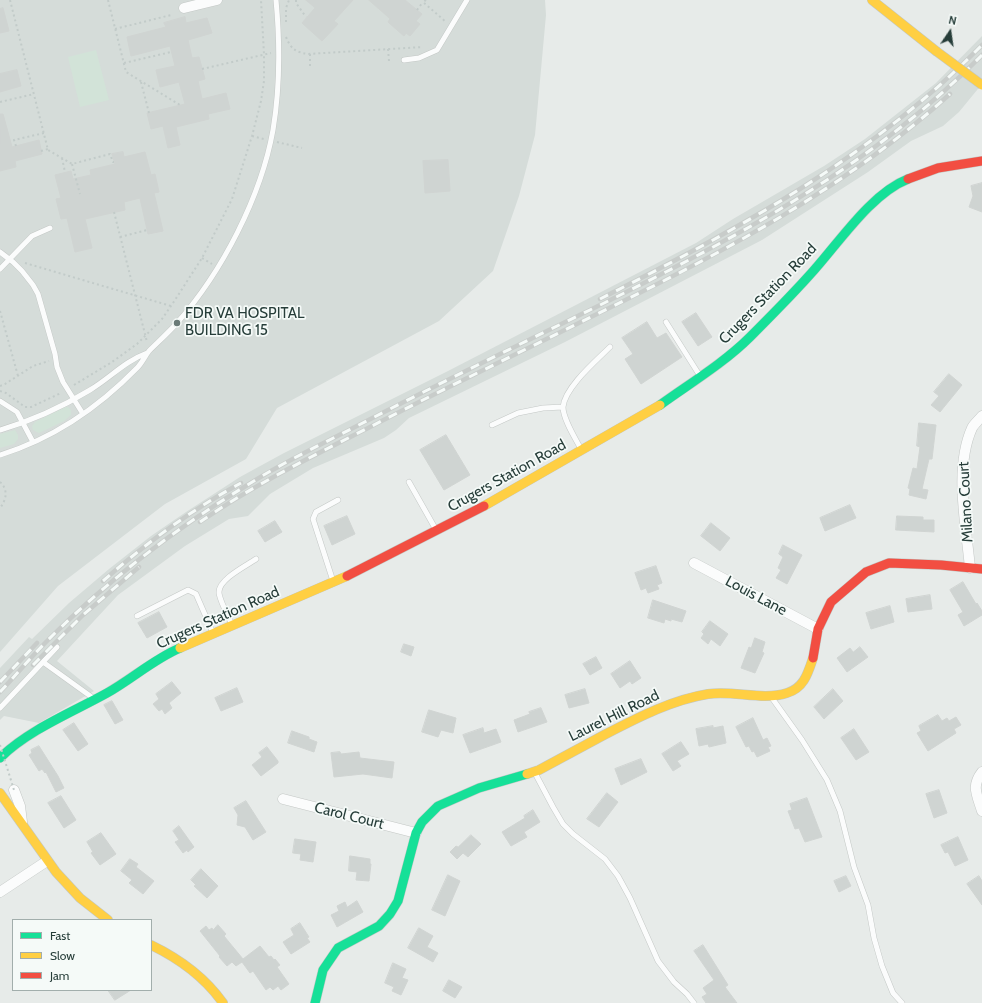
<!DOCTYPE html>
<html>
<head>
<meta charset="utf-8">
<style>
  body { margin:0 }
  #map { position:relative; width:982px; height:1003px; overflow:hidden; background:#e7ebe9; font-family:Cabin,sans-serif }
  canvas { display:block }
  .legend { position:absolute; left:12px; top:919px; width:140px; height:72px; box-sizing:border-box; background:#f5faf8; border:1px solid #a2aeac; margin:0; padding:5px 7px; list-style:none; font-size:12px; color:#263d39 }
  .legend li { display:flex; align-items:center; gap:8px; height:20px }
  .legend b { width:20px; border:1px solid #a2aeac }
  .north { position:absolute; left:930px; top:12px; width:40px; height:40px; -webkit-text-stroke:3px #f5faf8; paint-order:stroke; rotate:13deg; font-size:11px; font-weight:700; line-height:16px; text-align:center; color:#263d39 }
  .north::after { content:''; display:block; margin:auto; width:14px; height:18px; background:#263d39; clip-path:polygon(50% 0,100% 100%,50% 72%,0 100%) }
</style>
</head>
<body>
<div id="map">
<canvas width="982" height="1003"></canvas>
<ul class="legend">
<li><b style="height:5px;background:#16e098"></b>Fast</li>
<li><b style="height:5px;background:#ffcf43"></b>Slow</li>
<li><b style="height:5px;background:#f24e42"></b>Jam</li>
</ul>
<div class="north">N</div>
</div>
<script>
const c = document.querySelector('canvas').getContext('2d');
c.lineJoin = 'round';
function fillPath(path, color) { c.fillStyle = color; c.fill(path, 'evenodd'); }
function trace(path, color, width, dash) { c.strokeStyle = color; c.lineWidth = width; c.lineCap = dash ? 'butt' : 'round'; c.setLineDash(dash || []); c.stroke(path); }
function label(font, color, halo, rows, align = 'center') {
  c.font = font + ' Cabin,sans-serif'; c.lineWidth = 3.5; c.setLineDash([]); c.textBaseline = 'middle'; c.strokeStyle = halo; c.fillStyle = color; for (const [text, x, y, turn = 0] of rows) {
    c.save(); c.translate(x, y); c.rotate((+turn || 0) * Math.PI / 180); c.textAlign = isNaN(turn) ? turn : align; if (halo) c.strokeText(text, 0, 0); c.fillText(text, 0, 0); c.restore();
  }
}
fillPath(new Path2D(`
  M0,0H545L546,15L535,135L519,196L493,271L439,321L277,408L246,459L165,504L58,586L0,652Z
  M982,36V84L959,112L943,126L911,141L868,172L762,240L565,342L409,418L396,430L384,438L313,468L270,494L248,516L229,519L185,546L118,595L57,661L94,691L39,723L4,716L0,720V668L29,637L32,639L69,603L109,569L151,536L186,512L240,477L284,453L448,371L696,243L733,219L824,166L865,139L936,83Z`), '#d5dcd9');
fillPath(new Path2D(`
  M96,50L109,100L80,107L68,57Z
  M65,407H68L71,410V415L64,421L39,433L33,430L32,426L35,422Z
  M15,430L18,435V439L14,444L0,448V434Z`), '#d2e3d8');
const building = new Path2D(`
  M306,0H353L334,21L338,24L322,41L302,23L315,8Z
  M369,0H405L422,14L416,21L420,24L410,36L406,33L404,36L388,22L390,19Z
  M3,8L9,31L0,33V9Z
  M185,17L186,23L207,18L212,33L188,40L192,58L199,57L205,79L198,81L202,99L226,93L230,109L208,114L209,119L176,127L180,145L168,148L163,126L151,129L147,113L185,104L179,82L160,87L156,70L175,66L170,46L131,56L127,37L166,27L164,23Z
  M17,70L21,86L0,92V74Z
  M0,114H3L12,147L39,140L42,154L15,161L16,167L0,171Z
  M123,152L124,157L145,152L151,175L155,174L159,192L154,193L163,231L148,234L140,198L124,202L125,210L85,219L92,248L75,252L67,218L61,219L56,199L61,198L55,175L71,171L73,179L91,175L90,170L115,164L112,154Z
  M448,160L450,191L425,193L423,161Z
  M982,183V212L969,207L973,196L971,186Z
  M696,313L712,337L698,346L682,322Z
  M647,322L657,338L666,333L682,357L641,384L625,359L633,354L622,338Z
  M949,374L962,385L940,412L931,405L939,396L934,392Z
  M919,423L936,425L932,459H929L922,489L928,490L926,499L909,495L910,489L908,488L913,468L917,469L920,447L917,446Z
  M446,435L470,475L444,490L420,450Z
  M850,505L856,518L825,531L820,518Z
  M347,516L355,534L332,545L324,526Z
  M897,516L923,517V520H934V532L896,530Z
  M275,521L282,532L265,542L258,531Z
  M711,523L730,538L720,551L701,536Z
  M783,545L802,555L787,584L776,578L781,570L778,568L783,557L779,554Z
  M656,566L662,583L657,585L659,589L648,593L646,588L641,590L635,573Z
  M963,582L976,604L977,603L982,611V615L964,626L958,615L963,612L950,590Z
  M930,595L932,609L908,612L906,599Z
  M653,600L686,611L682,622L671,619V621L665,619L664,623L648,618Z
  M890,606L894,622L871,629L866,613Z
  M159,612L167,627L147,638L138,623Z
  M710,621L728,634L720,646L711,639L708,644L701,638L704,634L702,632Z
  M755,638L765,642L762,652L764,653L755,673L741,668L749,647L751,648Z
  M404,644L414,647L411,656L401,652Z
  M860,647L868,657L847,672L837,658L850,648L853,652Z
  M596,657L602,668L590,675L583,664Z
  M630,661L641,678L632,684L630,681L620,688L611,674Z
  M172,682L181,693L169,703L172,708L165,714L162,709L159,711L153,704L159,699L156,694Z
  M237,688L243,702L221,711L215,698Z
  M585,689L589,703L569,708L565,695Z
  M833,689L843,701L824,719L814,707Z
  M112,701L123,720L115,724L104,705Z
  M541,708L547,722L518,732L514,720L530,714L529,712Z
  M429,710L456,718L453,733L441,730L438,737L422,732Z
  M938,715L942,721L947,718L949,721L956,717L961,725L954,729L956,733L928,751L917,733L921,731L919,726Z
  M753,718L763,740L767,738L771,746L768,747L770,751L757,757L754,751L752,752L749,746L746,747L736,727Z
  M74,723L88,744L78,751L63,730Z
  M713,726V728L723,726L726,743L709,747L708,744L699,746L696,729Z
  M483,728L484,733L496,729L501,742L470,753L463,735Z
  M854,729L869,752L856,760L841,738Z
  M292,731L309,737V739L317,742L314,752L288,743Z
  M681,742L689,754L677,761L681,766L673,771L662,754Z
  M39,746L58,776L64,788L56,792L46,772L45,773L42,769L39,771L29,755L32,753L31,750Z
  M267,747L278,761V763L261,776L252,765L262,757L259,753Z
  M340,752L341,754L359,752L360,758L394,762L392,778L363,774L334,777L331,753Z
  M641,759L647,772L621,785L615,769Z
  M939,790L947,813L934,818L926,794Z
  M607,793L618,802L599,827L587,819Z
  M61,796L76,820L64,828L48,803Z
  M807,798L822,837L805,842L799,828L795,829L788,811L792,810L790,804Z
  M246,801L266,832L253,840L245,827L237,825L238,815L234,808Z
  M533,810L540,822L524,832L527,837L511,846L502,832L525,818L524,816Z
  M179,826L194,847L188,852L187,850L183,853L175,842L179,840L173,831Z
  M101,833L116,854L100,865L91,853L93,852L87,842Z
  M471,835L481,844L468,857L463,853L457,859L450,852L456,846L458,847Z
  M958,837L968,860L955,866L948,852L945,853L941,845Z
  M295,839L316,842L313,862L300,860L301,854L293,853Z
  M350,856L370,859V864H371L369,881L356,880L357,872L349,871Z
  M130,859L138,864L136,867L154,881L143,894L129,883L132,880L121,871Z
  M201,869L218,886L207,898L194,886L196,885L191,880Z
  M448,875L460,881L445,916L432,910Z
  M846,876L851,886L839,892L834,881Z
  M979,876L982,881V905L967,884Z
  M357,901L363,912L337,927L331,915L339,911L337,906L345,902L347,907Z
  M300,923L309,937L307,938L310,942L291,954L283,942L294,935L291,929Z
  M218,925L226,934L224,936L243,959L260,946L269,957L271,956L274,960L275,959L280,965L277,967L289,984L281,990L278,986L273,990L270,987L266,990L253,971L250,973L242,962L236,966L232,962L227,966L219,957L220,956L200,931L206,926L209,930L212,928L213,930Z
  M419,928L433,936L427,947L438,953L433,962L408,948Z
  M703,945L728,985L725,987L737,1003H706L702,997L707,994L703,988L714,980L694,951Z
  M393,963L406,969L402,978L408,980L401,995L392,991L394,987L385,983Z
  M449,980L462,987L455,998L443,991Z
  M108,990H131L115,1000Z`);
fillPath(building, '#cfd4d2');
trace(building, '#d0d4d2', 1);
const lane = new Path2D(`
  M404,60L419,58L437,50L467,0
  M0,252L13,262L22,271L33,285L38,294L55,354L57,367L63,382L83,414
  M0,269L32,236L50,228
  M666,322L700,376
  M0,401L17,412L33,442
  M492,425L518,413L543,408L563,407
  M0,430C31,421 62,407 90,390C110,378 125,361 147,353
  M581,449C575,438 563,419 563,407C565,387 596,361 610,347
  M0,455C52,439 99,407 137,368C142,363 145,356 149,351C158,342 168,333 177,323C222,272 261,197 273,130C280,88 280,43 276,0
  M409,482L435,528
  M333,581L313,519L316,512L338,500
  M137,616L188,590L196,594L213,633
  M232,625C229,617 219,600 219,592C219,579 246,566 256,559
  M43,662L93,698
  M772,698L802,740L827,780L840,811L854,867L868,905L874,938L882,966L893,993L902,1003
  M0,708L57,647
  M535,773L553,807L563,824L573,834L605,859L618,876L630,898L658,961L674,982L687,994L694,1003`);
const street = new Path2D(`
  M184,8L217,0
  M694,563L818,629
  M970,568C966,524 954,468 972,428C974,424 979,420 982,416
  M982,772C971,786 977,795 982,811
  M14,790L20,806L22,822
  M283,799L416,833
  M0,892L47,861`);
const fast = new Path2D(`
  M660,405C689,384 724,363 750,337C772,315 794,293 815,269C840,241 872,193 908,179
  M0,758C28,730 73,712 107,693C132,679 154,659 180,648
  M315,1003L323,970L338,948L379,926L390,914L398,901L416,833L422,822L438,806L479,788L527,774`);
const slow = new Path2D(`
  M872,0L936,51
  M484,506L660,405
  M180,648L347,576
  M527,774L539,770C561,758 582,747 604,735C637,718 671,700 708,694C734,690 762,701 787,693C804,688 808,673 813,658
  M0,793L56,872L80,898L108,920
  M151,945C180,959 204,976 223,1003`);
const jam = new Path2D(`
  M908,179L938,168L982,161
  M347,576L484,506
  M813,658L818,629L831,602L866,572L889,563L941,565L982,569`);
trace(lane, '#c4c8c6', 6);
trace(street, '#c4c8c6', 11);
trace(fast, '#c1c7c4', 10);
trace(slow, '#c1c7c4', 10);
trace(jam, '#c1c7c4', 10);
trace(new Path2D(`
  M10,0L48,150L72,164L110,154L113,162H114
  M108,0L126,72L180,105
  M296,0V3L306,17
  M426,0L423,2L446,22
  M417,10L423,2
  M286,22V8L289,0
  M115,29L171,15
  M286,37C291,49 295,52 308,54L423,47
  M388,49L389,61
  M310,54V66
  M124,63L171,52
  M202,69L271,53
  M141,82L149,113
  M0,102L34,94
  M252,136L264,139
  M277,142L302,148
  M16,146L14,140L44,133
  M41,151L48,149
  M62,158L65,172
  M72,164L80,194
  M114,212L147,342
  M120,237L147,230
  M202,258L212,264
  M25,263L171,306
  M0,311L18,376
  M74,385L112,362L137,344L162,319L175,300L202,258L232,199L252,136L261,101L264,81V54L261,0
  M0,386L5,384L33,366L49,361
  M0,391L6,393L25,407H31L61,393
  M0,482C8,489 7,499 0,508`), '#c2cbc9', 2, [2, 3]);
trace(lane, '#fbfcfc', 5);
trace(street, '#fbfcfc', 10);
trace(fast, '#16e098', 9);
trace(slow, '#ffcf43', 9);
trace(jam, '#f24e42', 9);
const rail = new Path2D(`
  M600,299C739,229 872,157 982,45
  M200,522C253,485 313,456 370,427C445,388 521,352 597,314C722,253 846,188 950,94
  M103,581C145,544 191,510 241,483
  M33,665L83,615L139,567
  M0,682L37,643
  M0,692C16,675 31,657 48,640C108,580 176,528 249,484C282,463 318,446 353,428C432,387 512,348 592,309C732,240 872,167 982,55`);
trace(rail, '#c8ccca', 4.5);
trace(rail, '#f5faf8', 3, [9]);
const slowBridge = new Path2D(`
  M936,51L982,85`);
trace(slowBridge, '#c1c7c4', 10, []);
trace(new Path2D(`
  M0,745L14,790`), '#c2cbc9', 2, [2, 3]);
trace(slowBridge, '#ffcf43', 9);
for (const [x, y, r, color] of [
  [177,323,4,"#6a7a77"]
]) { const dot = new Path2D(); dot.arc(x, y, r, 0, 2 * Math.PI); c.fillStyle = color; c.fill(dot); trace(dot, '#f5faf8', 1.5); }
label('15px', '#263d39', '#f5faf8', [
  ["Crugers Station Road",768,294,-46],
  ["Crugers Station Road",507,476,-29],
  ["Milano Court",966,502,-93],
  ["Louis Lane",756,596,28],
  ["Crugers Station Road",218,618,-24],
  ["Laurel Hill Road",614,716,-26],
  ["Carol Court",349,816,14]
]);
label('15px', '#263d39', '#f5faf8', [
  ["FDR VA HOSPITAL",185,314],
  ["BUILDING 15",185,331]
], 'left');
</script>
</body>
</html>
